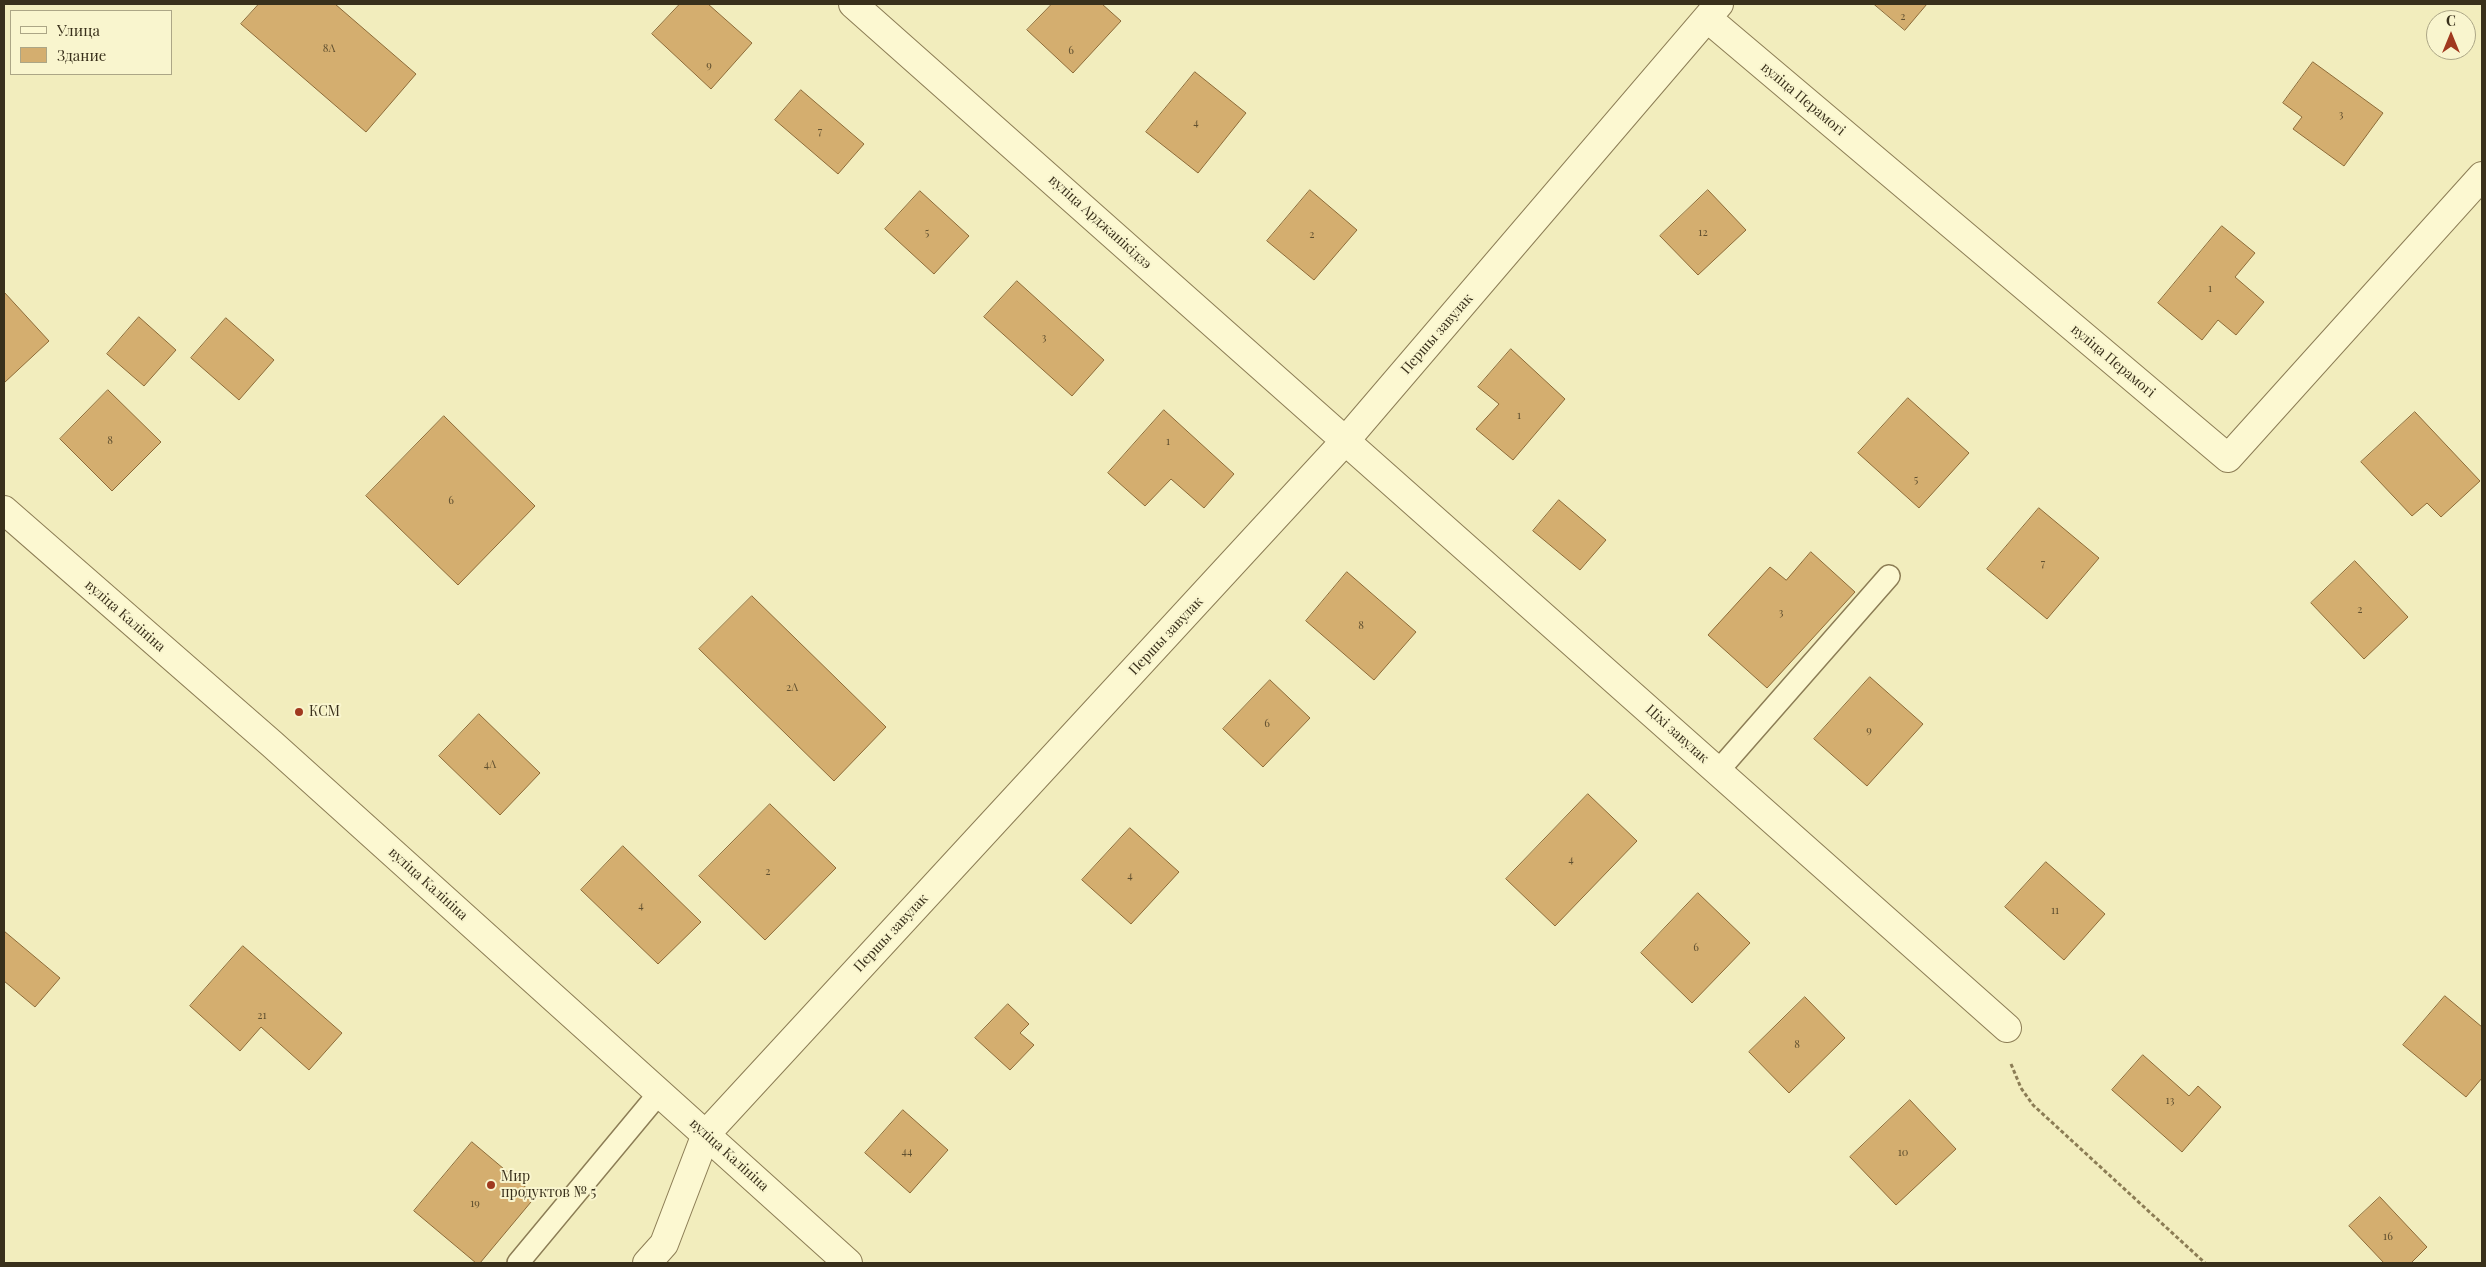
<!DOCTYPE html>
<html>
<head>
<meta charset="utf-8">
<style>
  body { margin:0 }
  #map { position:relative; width:2486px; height:1267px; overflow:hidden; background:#f2edbd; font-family:"Playfair Display",serif }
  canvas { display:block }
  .frame { position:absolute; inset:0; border:5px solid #39301b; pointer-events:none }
  .legend { position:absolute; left:10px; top:10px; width:162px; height:65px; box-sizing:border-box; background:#f9f5ce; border:1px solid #aca686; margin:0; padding:6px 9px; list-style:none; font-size:15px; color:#39301b }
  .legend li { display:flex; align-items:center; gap:10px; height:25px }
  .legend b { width:25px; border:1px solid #aca686 }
  .north { position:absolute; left:2426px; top:10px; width:50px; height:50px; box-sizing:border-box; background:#f9f5ce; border:1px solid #aca686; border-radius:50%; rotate:0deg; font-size:14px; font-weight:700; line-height:20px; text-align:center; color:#39301b }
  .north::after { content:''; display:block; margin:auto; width:18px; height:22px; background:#a0391f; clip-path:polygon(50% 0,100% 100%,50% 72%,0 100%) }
</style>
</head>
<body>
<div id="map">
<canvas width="2486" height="1267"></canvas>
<div class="frame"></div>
<ul class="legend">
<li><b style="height:6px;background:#fcf8d1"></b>Улица</li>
<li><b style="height:14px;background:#d4ae6f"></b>Здание</li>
</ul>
<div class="north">С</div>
</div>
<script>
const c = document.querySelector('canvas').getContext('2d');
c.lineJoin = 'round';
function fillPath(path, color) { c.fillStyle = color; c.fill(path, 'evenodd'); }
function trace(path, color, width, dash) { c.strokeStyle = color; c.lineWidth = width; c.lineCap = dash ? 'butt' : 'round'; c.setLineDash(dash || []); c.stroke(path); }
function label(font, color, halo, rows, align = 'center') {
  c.font = font + ' "Playfair Display",serif'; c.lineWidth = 4; c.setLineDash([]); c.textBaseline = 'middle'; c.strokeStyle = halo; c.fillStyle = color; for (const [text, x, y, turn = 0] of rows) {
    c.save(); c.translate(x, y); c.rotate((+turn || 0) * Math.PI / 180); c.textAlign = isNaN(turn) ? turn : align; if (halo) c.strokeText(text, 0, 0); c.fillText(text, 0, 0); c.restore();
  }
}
const building = new Path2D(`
  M259,4H335L416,74L366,132L241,24Z
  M680,4H708L752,43L711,89L652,34Z
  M1052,4H1102L1121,21L1073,73L1027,30Z
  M1874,4H1927L1905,30Z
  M2313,62L2383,113L2344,166L2293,129L2302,117L2283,103Z
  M1195,72L1246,113L1198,173L1146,132Z
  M801,90L864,144L838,174L775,120Z
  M1310,190L1357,230L1314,280L1267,241Z
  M1708,190L1746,230L1698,275L1660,236Z
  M920,191L969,236L934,274L885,229Z
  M2222,226L2255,253L2235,277L2264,302L2236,335L2218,320L2202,340L2158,303Z
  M1017,281L1104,360L1072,396L984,317Z
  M4,292L49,341L4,383Z
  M139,317L176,350L144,386L107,354Z
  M226,318L274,360L239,400L191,358Z
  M1511,349L1565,399L1513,460L1476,429L1499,404L1478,387Z
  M108,390L161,442L112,491L60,439Z
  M1908,398L1969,453L1919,508L1858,453Z
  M1164,410L1234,474L1204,508L1171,479L1145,506L1108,473Z
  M2415,412L2480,481L2441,517L2427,503L2412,516L2361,462Z
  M444,416L535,506L458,585L366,496Z
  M1559,500L1606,540L1580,570L1533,531Z
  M2039,508L2099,558L2047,619L1987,569Z
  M1811,552L1855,592L1767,688L1708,635L1770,567L1786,580Z
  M2355,561L2408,617L2364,659L2311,603Z
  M1347,572L1416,632L1374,680L1306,621Z
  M752,596L886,727L834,781L699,649Z
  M1870,677L1923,724L1867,786L1814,739Z
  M1270,680L1310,718L1263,767L1223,729Z
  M479,714L540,773L500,815L439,756Z
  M1588,794L1637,841L1555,926L1506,879Z
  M770,804L836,868L765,940L699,876Z
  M1130,828L1179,872L1131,924L1082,880Z
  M623,846L701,922L658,964L581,890Z
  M2046,862L2105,914L2064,960L2005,907Z
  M1698,893L1750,943L1692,1003L1641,953Z
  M4,931L60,978L35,1007L4,981Z
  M243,946L342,1033L309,1070L261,1027L240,1051L190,1006Z
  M2445,996L2482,1027V1078L2466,1097L2403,1045Z
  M1805,997L1845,1038L1789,1093L1749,1052Z
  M1008,1004L1029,1024L1020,1033L1034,1045L1010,1070L975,1038Z
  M2143,1055L2189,1096L2198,1086L2221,1107L2182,1152L2112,1090Z
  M1910,1100L1956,1149L1896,1205L1850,1157Z
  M903,1110L948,1150L910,1193L865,1153Z
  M472,1142L536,1196L480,1263H476L414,1211Z
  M2380,1197L2427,1247L2411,1263H2384L2349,1226Z`);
fillPath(building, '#d4ae6f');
trace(building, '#8d6b38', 1);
const service = new Path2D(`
  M1718,771L1889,576
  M518,1263L660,1092`);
const minor = new Path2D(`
  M853,4L2007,1028
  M1707,18L2228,458L2482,176
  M647,1263L664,1244L706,1134L1346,440L1719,4`);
const tertiary = new Path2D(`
  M4,510L272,744L848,1263`);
trace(service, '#8c7d55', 24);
trace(minor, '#8c7d55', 30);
trace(tertiary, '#8c7d55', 30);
trace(new Path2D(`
  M2011,1064L2021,1088L2033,1105L2205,1263`), '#8c7d55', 3, [4, 2.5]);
trace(service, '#fcf8d1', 21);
trace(minor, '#fcf8d1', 28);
trace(tertiary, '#fcf8d1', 28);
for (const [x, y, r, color] of [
  [299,712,5,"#a0391f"],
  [491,1185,5,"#a0391f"]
]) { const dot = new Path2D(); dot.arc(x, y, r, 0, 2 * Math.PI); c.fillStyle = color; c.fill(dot); trace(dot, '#f9f5ce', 2); }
label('11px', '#605030', null, [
  ["2",1903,17],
  ["8А",329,49],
  ["6",1071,51],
  ["9",709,66],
  ["3",2341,115],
  ["4",1196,123],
  ["7",820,132],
  ["5",927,233],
  ["12",1703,233],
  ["2",1312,235],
  ["1",2210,289],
  ["3",1044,338],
  ["1",1519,416],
  ["8",110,441],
  ["1",1168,442],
  ["5",1916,480],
  ["6",451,501],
  ["7",2043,564],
  ["2",2360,610],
  ["3",1781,613],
  ["8",1361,626],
  ["2А",792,688],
  ["6",1267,724],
  ["9",1869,731],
  ["4А",490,765],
  ["4",1571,860],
  ["2",768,872],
  ["4",1130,876],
  ["4",641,906],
  ["11",2055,911],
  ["6",1696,948],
  ["21",262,1016],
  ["8",1797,1045],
  ["13",2170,1101],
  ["44",907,1152],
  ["10",1903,1153],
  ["19",475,1204],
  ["16",2388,1237]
]);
label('14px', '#39301b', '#f9f5ce', [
  ["вуліца Перамогі",1803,99,40],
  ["вуліца Арджанікідзэ",1100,222,42],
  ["Першы завулак",1437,334,-49],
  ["вуліца Перамогі",2113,361,40],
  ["вуліца Калініна",125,616,41],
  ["Першы завулак",1166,636,-47],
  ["Ціхі завулак",1677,734,42],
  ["вуліца Калініна",428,884,42],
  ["Першы завулак",891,933,-47],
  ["вуліца Калініна",729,1155,42]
]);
label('14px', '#39301b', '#f9f5ce', [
  ["КСМ",309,712],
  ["Мир",501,1177],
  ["продуктов № 5",501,1193]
], 'left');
</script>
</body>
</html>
